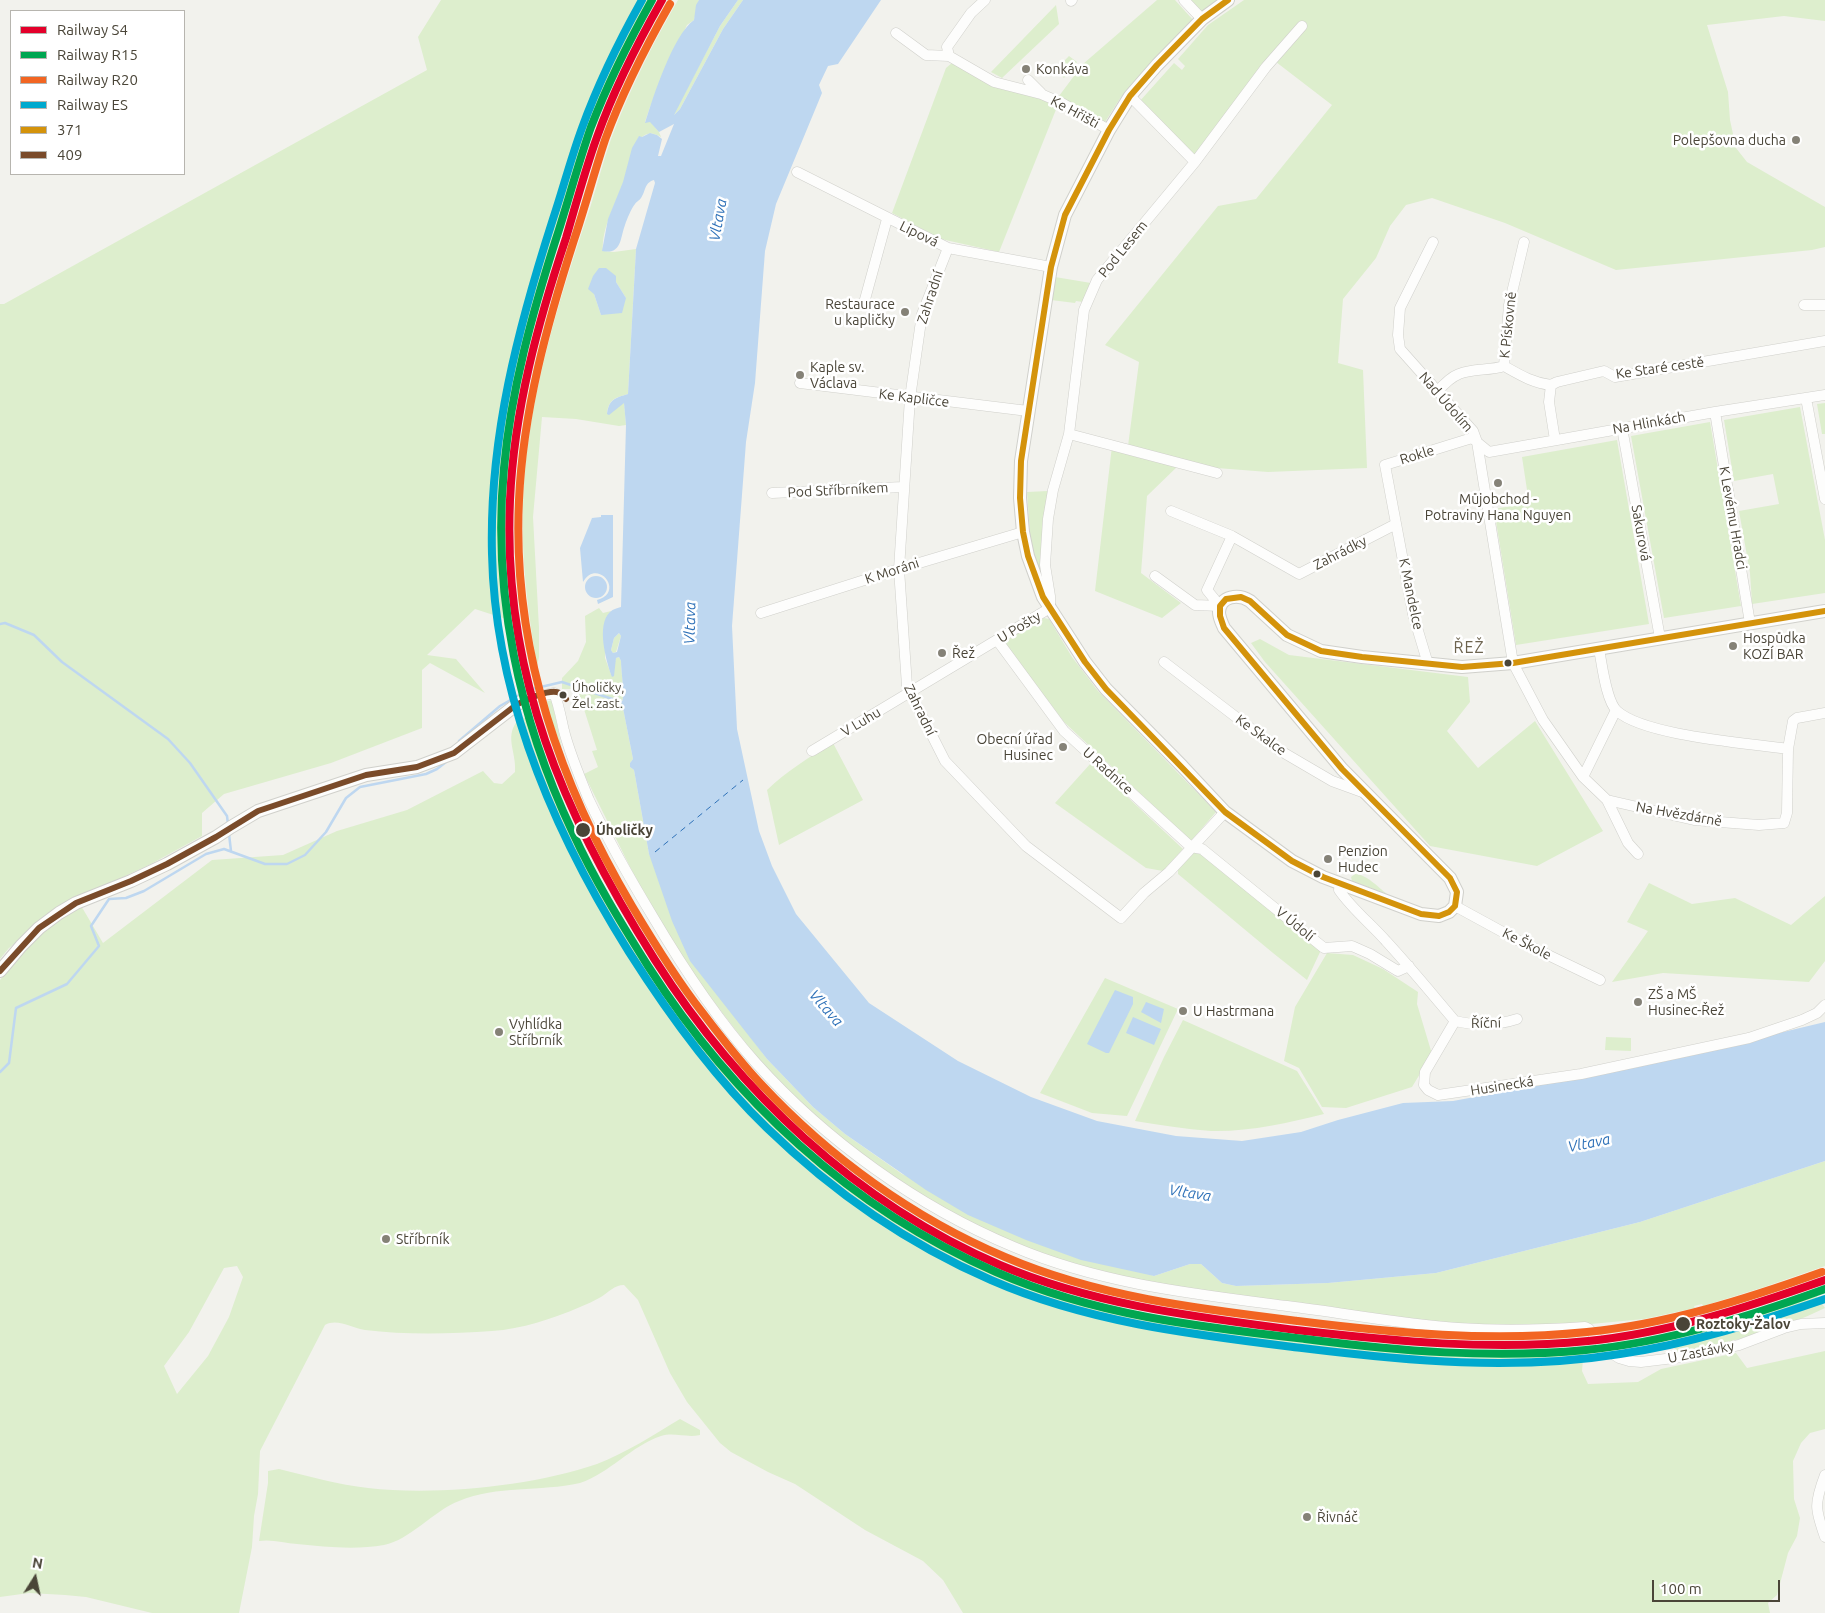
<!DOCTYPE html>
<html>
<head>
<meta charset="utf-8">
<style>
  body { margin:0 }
  #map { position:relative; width:1825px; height:1613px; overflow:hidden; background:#f2f2ed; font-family:Ubuntu,sans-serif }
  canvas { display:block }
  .legend { position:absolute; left:10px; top:10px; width:175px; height:165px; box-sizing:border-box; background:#fff; border:1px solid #b7b5af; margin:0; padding:6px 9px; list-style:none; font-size:15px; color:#4a4538 }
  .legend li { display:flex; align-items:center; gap:10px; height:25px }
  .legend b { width:25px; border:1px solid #b7b5af }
  .north { position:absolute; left:10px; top:1553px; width:50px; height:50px; -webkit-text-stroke:4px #fff; paint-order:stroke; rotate:10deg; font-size:14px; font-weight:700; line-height:20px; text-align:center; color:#4a4538 }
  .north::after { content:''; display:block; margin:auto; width:18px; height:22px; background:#4a4538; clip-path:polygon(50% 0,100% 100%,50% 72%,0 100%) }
  .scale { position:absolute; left:1652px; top:1580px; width:128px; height:22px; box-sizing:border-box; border:2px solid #4a4538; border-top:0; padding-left:6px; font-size:15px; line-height:18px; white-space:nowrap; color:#4a4538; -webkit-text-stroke:4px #fff; paint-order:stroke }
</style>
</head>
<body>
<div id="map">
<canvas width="1825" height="1613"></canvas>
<ul class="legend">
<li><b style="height:6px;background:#e4002b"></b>Railway S4</li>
<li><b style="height:6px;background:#00a651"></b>Railway R15</li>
<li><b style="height:6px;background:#f26522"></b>Railway R20</li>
<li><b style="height:6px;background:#00a9ce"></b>Railway ES</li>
<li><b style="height:6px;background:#d4930b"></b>371</li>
<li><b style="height:6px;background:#7a4b2a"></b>409</li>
</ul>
<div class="north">N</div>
<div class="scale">100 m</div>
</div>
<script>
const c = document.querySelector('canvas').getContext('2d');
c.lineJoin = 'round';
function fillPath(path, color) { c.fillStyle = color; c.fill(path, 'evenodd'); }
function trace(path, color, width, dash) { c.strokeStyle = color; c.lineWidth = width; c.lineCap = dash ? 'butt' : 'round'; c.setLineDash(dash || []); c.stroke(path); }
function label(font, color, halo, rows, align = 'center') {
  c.font = font + ' Ubuntu,sans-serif'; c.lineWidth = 5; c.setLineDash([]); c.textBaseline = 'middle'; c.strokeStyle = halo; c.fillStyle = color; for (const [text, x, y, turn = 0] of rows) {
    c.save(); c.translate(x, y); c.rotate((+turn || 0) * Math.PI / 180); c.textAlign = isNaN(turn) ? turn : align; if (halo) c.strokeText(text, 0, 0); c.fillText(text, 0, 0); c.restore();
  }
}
fillPath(new Path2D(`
  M441,0H654C630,42 608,87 591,134C584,155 578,177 571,199C548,270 523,343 511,418C500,486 500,556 509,625L506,619L475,609L427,655L456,659L485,693L430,663L422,670V728L331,763L224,794L202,813V836L151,864L61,906L9,948L0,959V304H4L427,70L418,37Z
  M678,0H699L694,20L687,25L650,107L645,122H651L659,132L661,137C653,133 649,132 642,137H639C631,151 629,165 624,181C617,202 601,228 603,251L614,252L636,249L628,394C615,398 609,399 607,413L624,402L626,425L619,426L576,419L542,417L533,517L539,628V657L537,666C528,612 521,559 523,505C526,403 558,303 590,208C597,185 603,162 611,139C629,91 652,45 678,0ZM616,282L626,298L601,315L594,294Z
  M738,0H743L723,29L680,109L672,117L720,26Z
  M1157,0H1175L1194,21L1121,97L1105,122L1059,96L1083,64Z
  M1189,0H1220L1202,14Z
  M1244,0H1825V21L1784,16L1707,25L1728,92L1730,120L1736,148L1747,162L1825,207V247L1812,250L1616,270L1505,223L1432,198L1406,205L1390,226L1376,258L1343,299L1338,363L1363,370L1367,468L1268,472L1204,467L1128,446L1139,362L1105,345L1218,206L1256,199L1332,105L1276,62L1196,155L1192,156L1139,102L1174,63L1182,70L1185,66L1178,59L1208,25Z
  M1056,5L1059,24L1002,78L991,72Z
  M1069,56L1077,62L1064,78L1055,70Z
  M953,62L1039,98L1057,107L999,252L941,239L892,213L946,68Z
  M1055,277L1091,283L1083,302L1076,301L1075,303L1051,300Z
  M1825,403V434H1822L1817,404Z
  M1800,407L1825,540V593L1752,604L1750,573L1739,511L1779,504L1773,474L1734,481L1724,420Z
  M1710,422L1741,606L1664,618L1631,436Z
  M1617,440L1649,624L1516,645L1494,509L1529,503L1522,457Z
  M1112,446L1181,463L1147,496L1141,573L1181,603L1162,618L1095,591Z
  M1048,491L1047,588L1036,570L1030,534L1027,492Z
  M599,608L603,613L611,611L605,621V658L611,674L616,658L619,657L621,661C621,673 625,692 622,703L633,759L630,763V767L634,770L649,854L747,1032L767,1059L813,1107L845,1134L902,1174L1154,1276L1190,1264H1201L1222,1283L1236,1286L1328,1283L1436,1273L1640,1222L1825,1161V1266L1764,1287L1703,1306L1702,1304L1694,1306L1695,1308L1644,1319L1591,1324L1582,1328L1458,1332L1394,1326L1376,1317L1119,1279L1016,1246L940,1209L839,1141L774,1080L675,951L632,871L584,774L598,767L592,751L597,750L582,703H578V689H562V678L578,661L586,642L585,616Z
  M1044,618L1049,619L1072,657L1098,691L1216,812L1191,841L1064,722L1006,645L1007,640Z
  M619,633L621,636L616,652L613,653L611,650L614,638Z
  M1260,639L1289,655L1468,677L1470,702L1447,731L1478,768L1535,721L1603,831L1537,866L1430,846L1265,662L1251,643Z
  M552,700L562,749L545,702Z
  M521,717L530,719C539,744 547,770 557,795C578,847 607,896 636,944C670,997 706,1049 749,1095C839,1191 955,1266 1083,1302C1147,1320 1215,1327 1282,1335C1339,1342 1398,1349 1456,1352C1498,1354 1541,1351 1584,1348L1582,1371L1588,1384L1638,1382L1661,1369L1736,1353L1747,1368L1825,1351V1429L1810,1433L1801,1443L1793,1461L1794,1499L1800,1518L1797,1536L1788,1553L1777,1595L1768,1603L1770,1613H963L943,1580L923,1561L865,1530L795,1484L768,1472L731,1452L720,1443L687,1402L670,1373L638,1300L624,1285C614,1285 609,1292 601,1297C594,1301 587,1304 580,1307C552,1319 522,1329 492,1331C452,1334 404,1335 365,1330C352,1328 337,1318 325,1325L260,1451L258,1494L254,1516L252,1547L239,1613H152L86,1597L65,1595L29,1593L0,1597V980C25,948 46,927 80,904L103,943L212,860L283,855L337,831L407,810L483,771L494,783L502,784L515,772C517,751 502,735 521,717ZM237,1266L243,1277L229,1317L208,1356L177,1394L164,1366L189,1332L224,1268Z
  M833,743L863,800L779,845L767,790C787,771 809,757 833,743Z
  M1091,763L1183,849L1163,871L1146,868L1055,803Z
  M1196,850L1321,950L1307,980L1273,953L1178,874V870Z
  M1355,874C1366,874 1378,887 1387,894L1352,881L1351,877Z
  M1649,883L1692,904L1735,898L1791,925L1825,896V961L1809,982L1663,973L1612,982L1648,931L1627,922Z
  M1327,953L1353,955L1383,969L1418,992L1417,1004L1432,1054L1412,1087L1346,1108L1322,1107L1299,1068L1284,1061L1295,1007Z
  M1105,978L1178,1009L1127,1116L1092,1113L1040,1093Z
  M1183,1020L1297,1071L1324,1114C1287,1123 1249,1132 1211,1131C1185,1129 1160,1125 1135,1121L1164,1057Z
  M1606,1037L1631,1038V1051L1605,1050Z
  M1816,1295L1825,1308C1778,1331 1726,1344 1675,1353L1673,1338L1708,1327V1325L1771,1306Z
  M680,1419L700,1430V1435C686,1438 674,1432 661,1436C631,1446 610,1473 580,1483C540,1492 497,1485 459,1501C433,1511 410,1540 384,1545C356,1550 325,1547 297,1544C285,1543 271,1539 259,1541L268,1483V1471L279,1469C308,1476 339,1485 368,1488C436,1496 533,1486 597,1464C624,1454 655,1434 680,1419Z`), '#ddeecd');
fillPath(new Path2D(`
  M699,0H738L720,26L674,115L680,109L723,29L743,0H881L838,64L828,66L819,85L822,93L776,204L765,251L755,383L746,442L732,626L737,729L759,831L772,866L796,914L869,1003L958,1061L1031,1097L1097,1121L1176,1136L1242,1141L1301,1132L1338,1120L1403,1103L1453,1101L1637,1067L1825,1022V1161L1640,1222L1436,1273L1328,1283L1236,1286L1222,1283L1201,1264H1190L1154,1276L1081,1260L1026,1240L968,1215L926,1190L845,1134L813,1107L767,1059L690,961L672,921L649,854L634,770L630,767V763L633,759L622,703C625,692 621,673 621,661L619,657L616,658L614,676L612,677C606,661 596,625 610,612C613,609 618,608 621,607L626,425L624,403L609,415L607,414C609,399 615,398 628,394L636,249L655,183L654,180C644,183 646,191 641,198C638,202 638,200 635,204C631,209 627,219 625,225C620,238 622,255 602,251L608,219L623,182L632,148L639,136L642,137L650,133L657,135L662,139L658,156H661L674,124L659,132L650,122L645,123C653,97 673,35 694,20L696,5ZM619,633L621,636L617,652L613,653L611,650L614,638Z
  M599,268H606L616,276V282L626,298L622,313L601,315L594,294L588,289L593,276Z
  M601,515H613V597L598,604L597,600C626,592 597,557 583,582L580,548L592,518L601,517Z
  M585 587a11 11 0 1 1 22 0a11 11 0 1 1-22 0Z
  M1115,990L1133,997V1004L1109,1053H1106L1087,1044Z
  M1146,1002L1164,1009L1161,1023L1141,1012Z
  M1133,1017L1161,1029L1154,1045L1126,1033Z`), '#bed7f0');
trace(new Path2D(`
  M0,624L5,623L34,635L62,662L168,739L190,763L227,816L228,824
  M459,741L500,706L528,690L562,682L624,703
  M229,834L231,851
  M0,1072L9,1063L16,1008L67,984L99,946L91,926L109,899L126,898L144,891L206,854L224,849L265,864H287L305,855L326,832L346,798L360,787L426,774L437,769L446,762`), '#bed7f0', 2.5);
trace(new Path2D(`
  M655,852L743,780`), '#2e71b8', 1, [6, 5]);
const minor = new Path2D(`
  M1184,0L1202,19
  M1071,1L1072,0
  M896,33L926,55L949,56L994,82L1041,94L1062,103L1109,130
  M949,56L947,47L971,13L985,0
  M1028,80L1041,93
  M1130,96L1195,162
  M797,172L948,248L1051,267
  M1433,242L1400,308L1398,335L1400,349L1473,431L1477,442L1513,663L1543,720L1583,777L1607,800L1694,820L1759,825L1784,823L1787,813L1788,749L1793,721L1797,718L1825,713
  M948,248L922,314L910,398L899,569L907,686L945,761L1026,846L1121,918L1144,893L1169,872L1225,812
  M864,303L887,219
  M1804,305H1825
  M1504,366C1520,375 1533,383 1551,385
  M800,383L1028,411
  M1437,392C1443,385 1451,377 1459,374C1473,368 1490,371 1504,366L1509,305L1524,242
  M1806,398L1825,499
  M1715,412L1750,623
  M1622,428L1660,638
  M1069,434L1217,473
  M1555,440L1549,402L1551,385L1557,382L1604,371L1615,377L1825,341
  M772,493L903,487
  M1171,511L1232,536L1299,574L1396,524
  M1155,576L1195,605L1220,606
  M1220,606L1207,590L1232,536
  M761,613L899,569L1023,532
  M997,640L1064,731L1191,847L1202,849L1324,948L1352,946L1370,954L1398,971L1409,966
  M1599,649C1602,664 1606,701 1617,711C1645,736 1748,743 1788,749
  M1164,662L1279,750L1332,781L1365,793
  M1428,664L1413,614L1385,465L1472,438L1489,452L1715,412L1825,395
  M526,699L554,693C559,705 561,718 564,731C570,754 580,778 589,800C608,840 630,879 653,917C683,968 717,1019 756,1063C826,1141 918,1207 1014,1247C1101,1284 1194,1294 1287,1306C1344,1313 1401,1324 1458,1328C1500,1331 1543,1330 1585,1327L1589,1329L1607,1350L1619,1358L1629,1361L1641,1362L1682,1357L1739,1345L1784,1328L1801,1324L1825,1323
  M812,751L1050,608V596L1045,565L1048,519L1053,490L1069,434L1084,310L1097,280L1195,162L1266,67L1302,26
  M1583,777L1616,710
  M1607,800L1628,843L1638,854
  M1340,884L1339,890C1352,909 1371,924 1386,941C1410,967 1432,994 1455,1021L1425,1072L1424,1085L1428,1090L1438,1095L1581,1074L1749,1038L1802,1020L1817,1013L1825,1005
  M1455,906L1521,942L1600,980
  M1455,1021C1477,1026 1495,1026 1517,1019
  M1825,1475C1814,1504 1815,1509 1825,1537`);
const tertiary = new Path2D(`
  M1228,0L1202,19L1157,65L1130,96L1109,130L1065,215L1051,267L1021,461L1020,498L1023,532L1028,556L1043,597L1085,662L1106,689L1182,766L1225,812L1292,861L1323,877L1421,914L1439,916L1449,912L1455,906L1457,892L1450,878L1342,769L1224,628C1222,623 1219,618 1219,612C1220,595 1239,594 1250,601L1287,635L1321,651L1362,657L1462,667L1513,663L1825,611
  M0,971L21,946L39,928L59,913L76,903L131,881L167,864L216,837L231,827L258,811L366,775L417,767L454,753L516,705L526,699`);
trace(minor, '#d0d0cb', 11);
trace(tertiary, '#d0d0cb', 14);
trace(minor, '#fdfdfc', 10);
trace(tertiary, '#fdfdfc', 12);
trace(new Path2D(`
  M1228,0L1202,19L1157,65L1130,96L1109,130L1065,215L1051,267L1021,461L1020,498L1023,532L1028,556L1043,597L1085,662L1106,689L1225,812L1292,861L1323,877L1421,914L1439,916L1449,912L1455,906L1457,892L1450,878L1342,769L1224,628L1220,616V606L1226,599L1241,597L1250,601L1287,635L1321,651L1362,657L1462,667L1513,663L1825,611`), '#d4930b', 6);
trace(new Path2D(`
  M0,971L39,928L76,903L131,881L167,864L216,837L258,811L366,775L417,767L454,753L516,705C525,700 550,688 560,693C562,694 565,698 566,699`), '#7a4b2a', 6);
trace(new Path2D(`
  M662,0C637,44 614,89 597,137C585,170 576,204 566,238C538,322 514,410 510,500C502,674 564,816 655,960C739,1092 856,1203 1000,1265C1094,1305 1196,1317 1296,1330C1393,1341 1491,1351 1588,1341C1669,1333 1748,1307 1825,1280`), '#e4002b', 8);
trace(new Path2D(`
  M652,0C629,41 608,83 591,127C578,164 568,202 556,239C532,314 511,390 504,468C492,594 519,719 573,833C594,879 621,923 648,966C733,1099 851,1209 996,1272C1094,1315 1200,1327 1305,1339C1398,1351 1492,1359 1586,1350C1668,1342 1748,1317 1825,1289`), '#00a651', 8);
trace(new Path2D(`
  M670,4C645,48 622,93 605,140C594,173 585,207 574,240C547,324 523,411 519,500C512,645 559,783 632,906C654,943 676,979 702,1012C721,1037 740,1062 761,1084C829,1157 913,1218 1005,1257C1098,1297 1199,1309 1298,1321C1394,1333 1491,1342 1587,1332C1668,1324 1746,1299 1822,1272`), '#f26522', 8);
trace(new Path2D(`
  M642,0C619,41 598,84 582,128C571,158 563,189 553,219C518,328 489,438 492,554C495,697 554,833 629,952C669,1015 713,1076 767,1128C832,1191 908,1244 991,1280C1089,1323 1196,1335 1302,1348C1407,1361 1515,1371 1620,1354C1690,1344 1758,1322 1825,1299`), '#00a9ce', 8);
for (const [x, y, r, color] of [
  [1026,69,5,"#858277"],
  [1796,140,5,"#858277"],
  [905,312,5,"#858277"],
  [800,375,5,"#858277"],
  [1498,483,5,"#858277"],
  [1733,646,5,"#858277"],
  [942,653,5,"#858277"],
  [1508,663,4.5,"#4a4538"],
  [563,695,4.5,"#4a4538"],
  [1063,747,5,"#858277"],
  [583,830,8,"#4a4538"],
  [1328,859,5,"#858277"],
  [1317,874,4.5,"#4a4538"],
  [1638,1002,5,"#858277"],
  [1183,1011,5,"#858277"],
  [499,1032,5,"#858277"],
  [386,1239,5,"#858277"],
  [1683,1324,8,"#4a4538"],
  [1307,1517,5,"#858277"]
]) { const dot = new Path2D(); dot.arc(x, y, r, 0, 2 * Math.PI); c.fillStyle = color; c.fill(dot); trace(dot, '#fff', 2); }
label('13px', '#4a4538', '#fff', [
  ["Úholičky,",572,688],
  ["Žel. zast.",572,704]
], 'left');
label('14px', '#4a4538', '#fff', [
  ["Konkáva",1036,69],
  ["Polepšovna ducha",1786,140,"right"],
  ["Restaurace",895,304,"right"],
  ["u kapličky",895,320,"right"],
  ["Kaple sv.",810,367],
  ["Václava",810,383],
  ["Můjobchod -",1498,499,"center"],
  ["Potraviny Hana Nguyen",1498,515,"center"],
  ["Hospůdka",1743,638],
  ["KOZÍ BAR",1743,654],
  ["Řež",952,653],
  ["Obecní úřad",1053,739,"right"],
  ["Husinec",1053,755,"right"],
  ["Penzion",1338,851],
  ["Hudec",1338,867],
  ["ZŠ a MŠ",1648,994],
  ["Husinec-Řež",1648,1010],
  ["U Hastrmana",1193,1011],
  ["Vyhlídka",509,1024],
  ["Stříbrník",509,1040],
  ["Stříbrník",396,1239],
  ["Řivnáč",1317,1517]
], 'left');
label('14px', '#4a4538', '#fff', [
  ["Ke Hřišti",1075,112,28],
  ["Lipová",919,234,26],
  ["Pod Lesem",1123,249,-51],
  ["Zahradní",930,297,-72],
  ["K Pískovně",1508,325,-84],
  ["Ke Staré cestě",1660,368,-8],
  ["Ke Kapličce",914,398,7],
  ["Nad Údolím",1446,402,49],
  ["Na Hlinkách",1649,423,-10],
  ["Rokle",1417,455,-17],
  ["Pod Stříbrníkem",838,490,-3],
  ["K Levému Hradci",1733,518,80],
  ["Sakurová",1641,533,80],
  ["Zahrádky",1340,553,-27],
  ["K Moráni",892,571,-18],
  ["K Mandelce",1411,594,78],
  ["U Pošty",1019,627,-31],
  ["Zahradní",920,710,64],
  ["V Luhu",861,722,-31],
  ["Ke Skalce",1261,735,36],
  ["U Radnice",1108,771,42],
  ["Na Hvězdárně",1679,814,10],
  ["V Údolí",1295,924,39],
  ["Ke Škole",1527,944,27],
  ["Říční",1486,1023,-1],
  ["Husinecká",1502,1086,-9],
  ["U Zastávky",1701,1352,-11]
]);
label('bold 14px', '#4a4538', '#fff', [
  ["Úholičky",596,830],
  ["Roztoky-Žalov",1696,1324]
], 'left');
label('italic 15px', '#2e71b8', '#fff', [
  ["Vltava",718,220,-80],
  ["Vltava",690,623,-89],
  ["Vltava",826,1008,49],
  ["Vltava",1589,1143,-11],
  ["Vltava",1190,1193,9]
]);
c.letterSpacing = '1px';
label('16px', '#6d644f', '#fff', [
  ["ŘEŽ",1469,648]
]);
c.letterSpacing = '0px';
</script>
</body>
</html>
